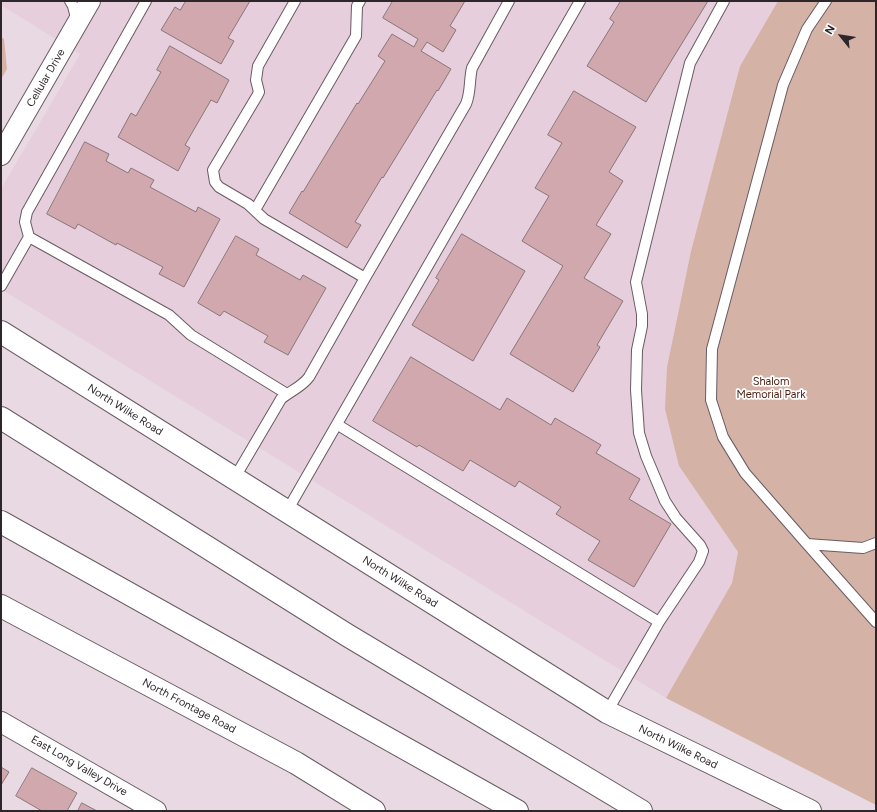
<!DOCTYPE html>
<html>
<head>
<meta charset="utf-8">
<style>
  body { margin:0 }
  #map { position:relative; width:877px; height:812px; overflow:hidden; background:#e9d9e2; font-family:Figtree,sans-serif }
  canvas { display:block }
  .frame { position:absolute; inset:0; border:2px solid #2d272b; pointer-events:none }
  .north { position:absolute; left:821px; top:16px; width:40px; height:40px; -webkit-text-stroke:3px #fff; paint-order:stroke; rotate:300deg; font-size:11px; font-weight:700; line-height:16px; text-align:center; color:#2d272b }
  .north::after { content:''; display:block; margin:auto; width:14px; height:18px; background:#2d272b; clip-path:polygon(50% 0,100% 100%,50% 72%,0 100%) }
</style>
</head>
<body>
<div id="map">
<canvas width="877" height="812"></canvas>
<div class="frame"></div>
<div class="north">N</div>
</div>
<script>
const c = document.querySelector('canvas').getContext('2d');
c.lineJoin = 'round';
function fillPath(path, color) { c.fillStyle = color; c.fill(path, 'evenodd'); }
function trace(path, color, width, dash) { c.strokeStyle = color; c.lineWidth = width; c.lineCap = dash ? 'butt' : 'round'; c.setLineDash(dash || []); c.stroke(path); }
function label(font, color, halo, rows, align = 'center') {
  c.font = font + ' Figtree,sans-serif'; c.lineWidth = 3.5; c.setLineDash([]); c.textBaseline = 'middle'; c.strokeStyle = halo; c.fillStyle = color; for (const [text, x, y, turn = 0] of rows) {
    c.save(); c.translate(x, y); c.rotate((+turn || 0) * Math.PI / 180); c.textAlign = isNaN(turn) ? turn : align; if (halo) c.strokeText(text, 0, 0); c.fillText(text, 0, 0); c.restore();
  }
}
fillPath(new Path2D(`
  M1,1H778L740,66L691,251L667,367L679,466L738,552L732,583L666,698L1,289V189L80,54L1,5Z`), '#e6cedc');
fillPath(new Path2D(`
  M778,1H876V805L666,698L732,583L738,552L679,466L665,409L667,367L691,251L740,66Z
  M1,37L4,39L7,69L1,79Z`), '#d5b2a6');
const building = new Path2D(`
  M186,1H250L228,38L234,41L221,64L161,30L175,7L180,10Z
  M393,1H465L450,26L456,30L443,52L427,42L421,51L451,69L438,91L437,90L383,178L382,177L355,222L361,225L347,248L289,213L302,191L303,192L357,103L358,104L385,61L378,56L392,34L414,47L418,39L383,18Z
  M621,1H708L646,102L587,66L614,22L610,19Z
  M170,46L229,80L217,103L211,100L185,145L190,148L178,171L118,137L131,113L136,116L161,72L157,70Z
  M574,91L636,127L609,172L623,181L596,225L611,234L584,278L623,301L597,345L600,347L573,392L510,354L563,266L522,241L549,196L535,188L562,143L548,135Z
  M85,142L109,154L106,161L128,173L131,168L154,180L150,187L196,212L198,207L220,219L184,287L159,274L163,267L117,243L116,245L78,224L75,229L47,214Z
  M462,234L525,271L473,361L412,325L439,280L436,278Z
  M236,236L259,249L256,255L300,280L303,275L326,288L288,355L264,342L268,336L224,311L220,316L198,303Z
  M411,357L500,410L507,398L551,425L555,418L601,445L596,453L640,479L629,499L671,524L634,587L588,560L600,541L556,514L561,507L519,481L515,487L470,460L463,471L419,445L417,447L373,421Z
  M1,767L9,772L1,785Z
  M32,768L77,793L67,811H42L16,796Z
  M82,803L97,811H78Z`);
fillPath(building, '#d0a8ad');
trace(building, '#897779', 1);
const service = new Path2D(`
  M70,1L73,6L77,22
  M295,1L258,66L256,80L259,92L257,96L213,170L215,182L219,187L248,204L264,219L365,278
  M255,210L356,36L357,6L360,1
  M29,237L169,315L191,335L287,394
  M1,286L29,237L25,222L27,212L146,1
  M338,425L659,622
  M234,479L281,399C290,391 302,387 309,377L365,278L466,104C471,92 469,80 472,68L509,1
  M287,511L580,1
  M876,543L863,548L807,544L876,622
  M807,544L745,473L723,437L711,400L712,349L783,85L807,29L826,1
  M607,712L659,622L699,562L703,551L700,545L676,518L665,501L646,456L639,433L636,390L637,350L642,326V314L636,282L690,63L724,1`);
const minor = new Path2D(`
  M1,155L90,1
  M1,722L156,811`);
const tertiary = new Path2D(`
  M1,332L607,712L810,811
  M1,606L296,763L374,811`);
const motorway = new Path2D(`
  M1,418L347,635L641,811
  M1,522L517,811`);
trace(service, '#695b63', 12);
trace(minor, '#695b63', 22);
trace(tertiary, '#695b63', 24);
trace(motorway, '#695b63', 24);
trace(service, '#fff', 10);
trace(minor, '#fff', 20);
trace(tertiary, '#fff', 22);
trace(motorway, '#fff', 22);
label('11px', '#2d272b', '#fff', [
  ["Cellular Drive",46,78,-60],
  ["North Wilke Road",125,410,32],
  ["North Wilke Road",400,582,32],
  ["North Frontage Road",189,706,28],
  ["North Wilke Road",678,747,26],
  ["East Long Valley Drive",79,766,30]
]);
label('11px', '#4a1a0a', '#fff', [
  ["Shalom",771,382],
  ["Memorial Park",771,395]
]);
</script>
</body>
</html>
